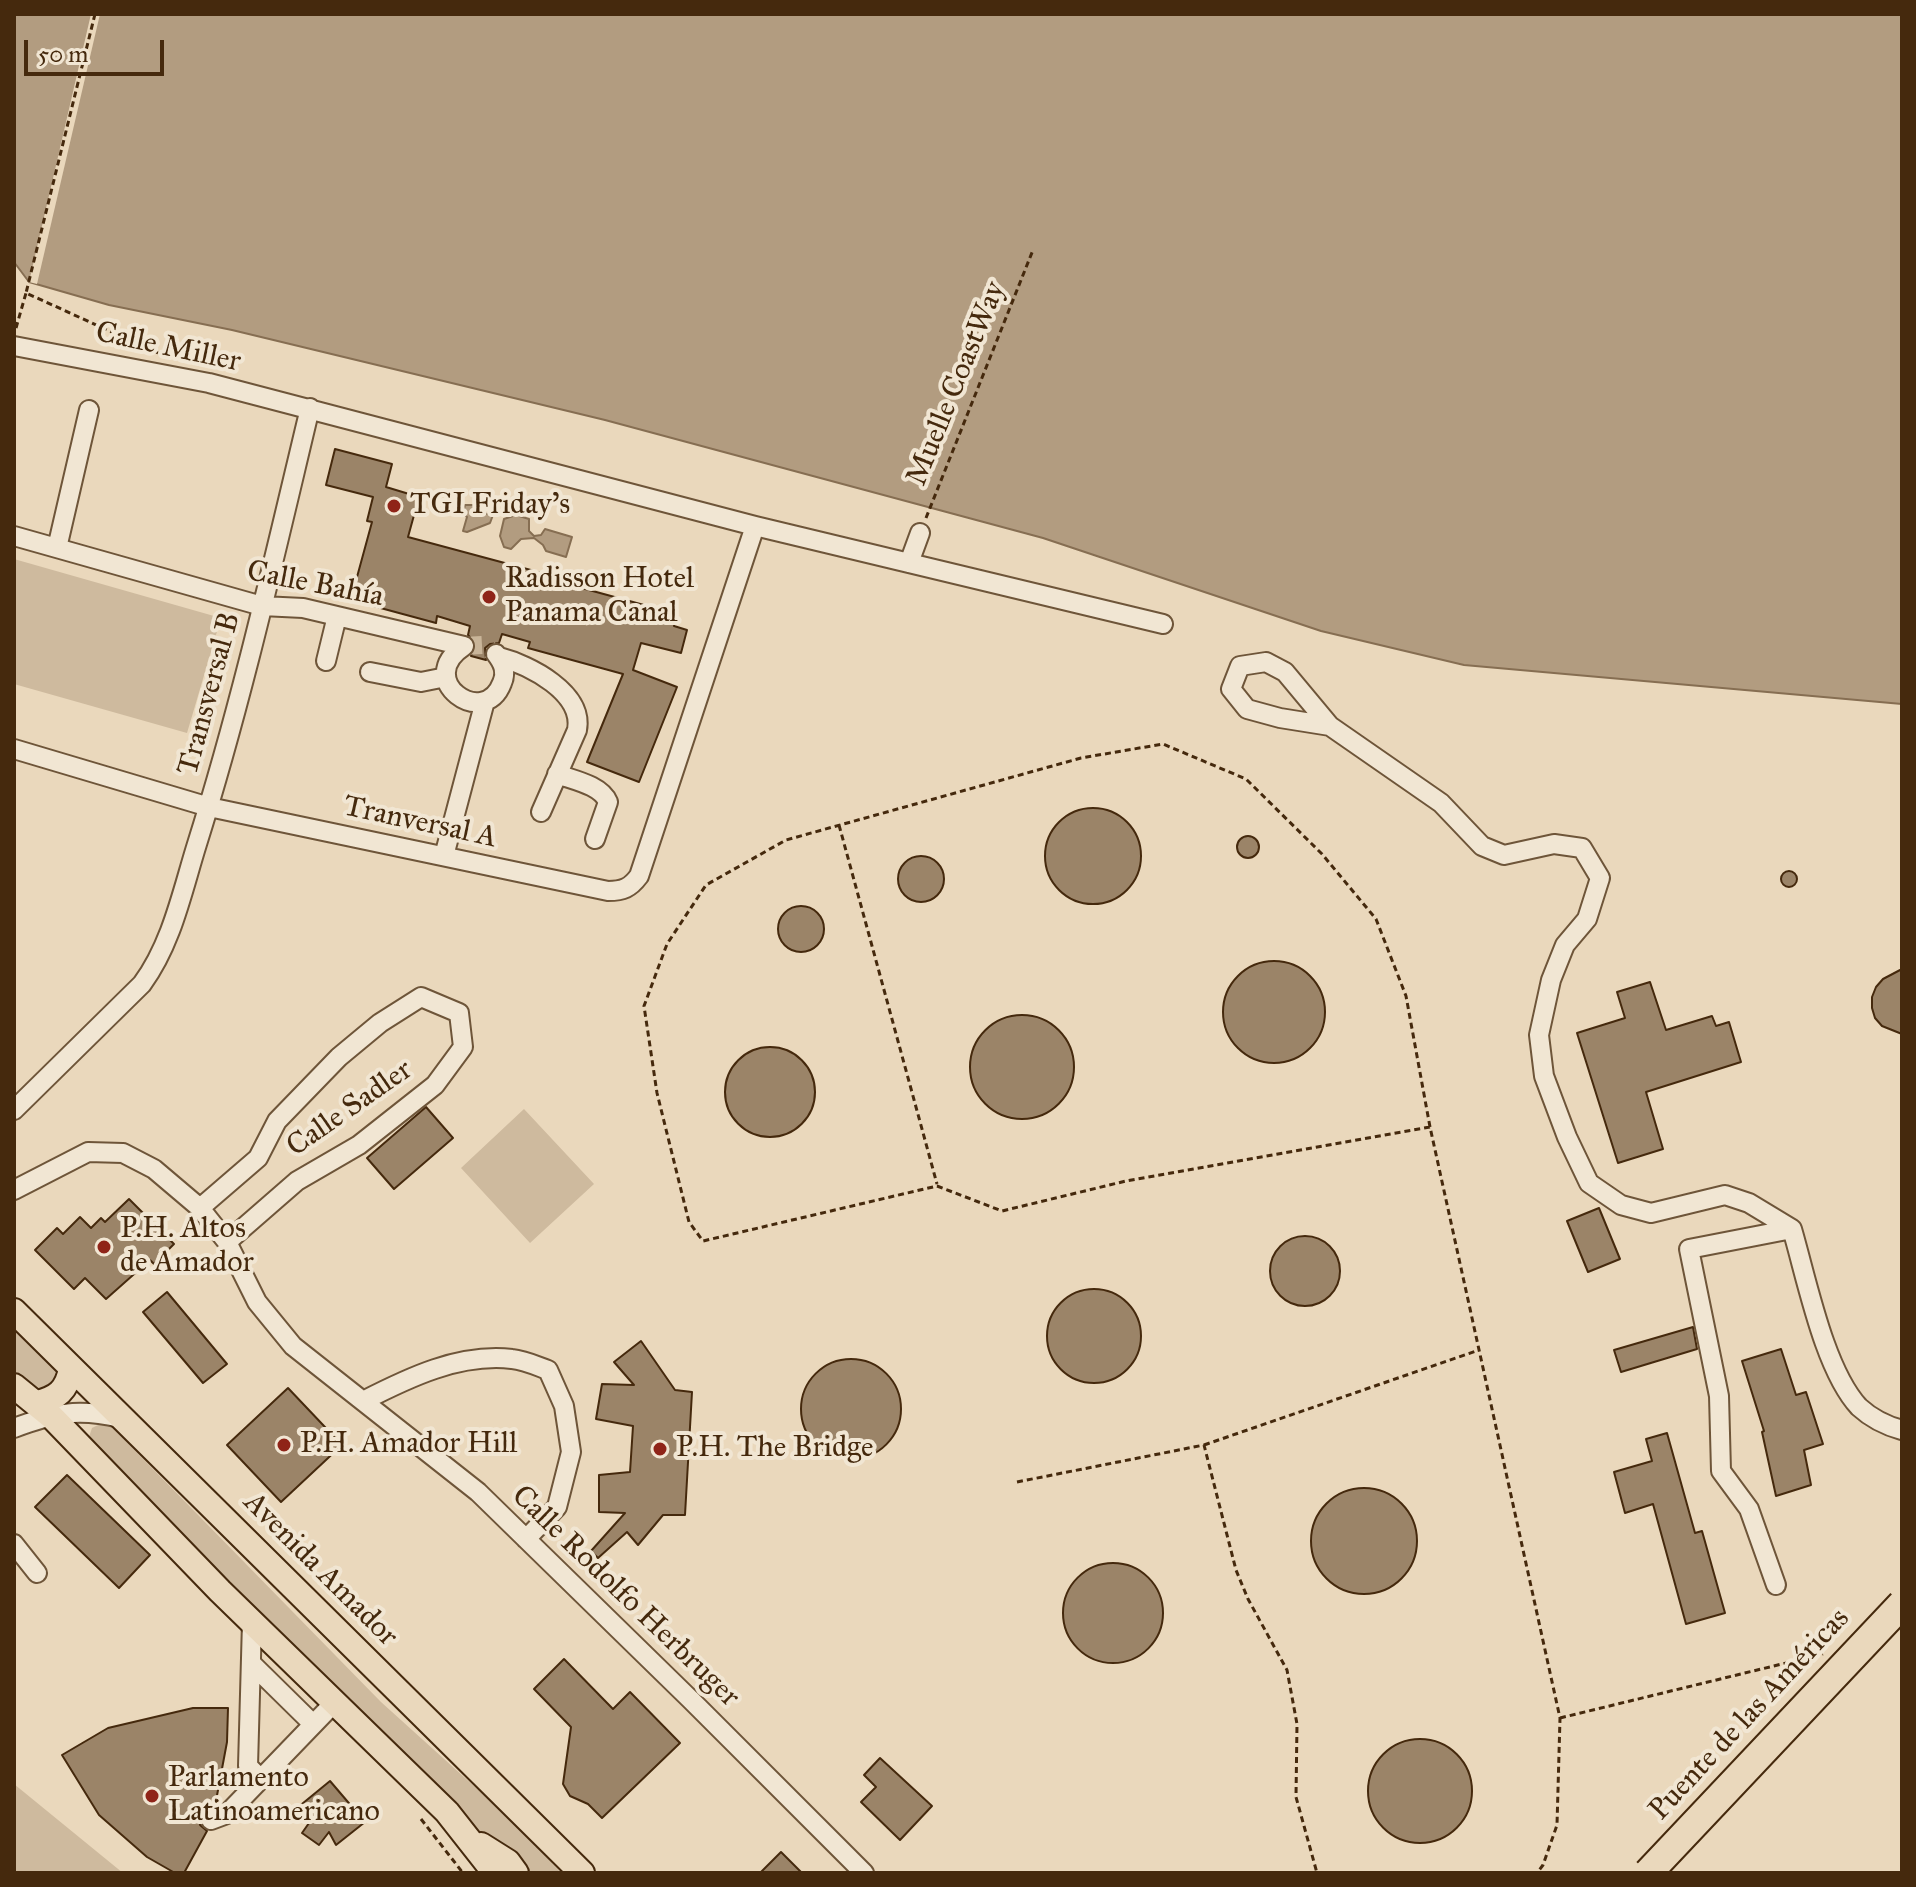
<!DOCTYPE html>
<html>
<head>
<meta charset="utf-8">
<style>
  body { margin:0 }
  #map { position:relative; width:1916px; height:1887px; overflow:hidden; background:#ead8bc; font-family:"IM FELL Great Primer",serif }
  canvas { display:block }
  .frame { position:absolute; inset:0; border:16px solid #45290d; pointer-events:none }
  .scale { position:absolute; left:24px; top:40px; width:140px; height:36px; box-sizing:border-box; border:4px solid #45290d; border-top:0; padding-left:10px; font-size:24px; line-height:28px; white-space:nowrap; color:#45290d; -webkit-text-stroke:6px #f1e6d3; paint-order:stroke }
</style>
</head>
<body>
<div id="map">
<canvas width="1916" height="1887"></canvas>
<div class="frame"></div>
<div class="scale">50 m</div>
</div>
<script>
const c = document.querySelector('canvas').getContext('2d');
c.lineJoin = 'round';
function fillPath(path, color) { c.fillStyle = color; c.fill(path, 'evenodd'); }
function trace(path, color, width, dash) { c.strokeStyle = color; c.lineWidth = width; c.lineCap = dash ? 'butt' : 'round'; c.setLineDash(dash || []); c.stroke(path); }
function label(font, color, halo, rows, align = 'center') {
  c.font = font + ' "IM FELL Great Primer",serif'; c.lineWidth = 8; c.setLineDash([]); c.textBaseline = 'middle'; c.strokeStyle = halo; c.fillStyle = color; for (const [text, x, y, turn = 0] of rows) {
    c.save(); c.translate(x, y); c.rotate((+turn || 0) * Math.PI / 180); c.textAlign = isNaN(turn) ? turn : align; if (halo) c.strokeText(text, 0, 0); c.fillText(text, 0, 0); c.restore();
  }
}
fillPath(new Path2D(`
  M14,559L221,618L187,733L14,684Z
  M524,1109L594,1184L530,1243L461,1168Z
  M14,1327L62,1372L54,1383L40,1392L14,1377Z
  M100,1424L111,1426L381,1702L516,1824L561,1873H515L481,1833L271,1630L91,1445L89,1437L92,1428Z
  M14,1784L123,1873H14Z`), '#ceba9e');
const water = new Path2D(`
  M14,14H1902V704L1464,665L1321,631L1043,538L605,420L232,330L109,305L29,282L14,262Z
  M465,505H473L478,512L493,515L490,523L467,532L463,531L467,517L463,513Z
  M516,515L529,519V531L534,536L541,535L545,529L572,537L566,557L546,551L543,545L534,538L521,539L511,549L504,547L500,536L504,519Z`);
fillPath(water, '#b29c80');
trace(water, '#866e52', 2);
fillPath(new Path2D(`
  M91,14H100L37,284L29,282Z`), '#ead8bc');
const building = new Path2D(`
  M335,449L392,464L386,487L419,497L408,537L568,580L567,584L677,614L674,626L687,630L681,653L641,643L633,670L677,687L639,782L587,762L623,674L528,648L530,642L502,634L499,643L490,644L485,648L486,660L471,656L476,644L468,635L470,626L437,616L436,623L362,603L365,591L354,588L372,522L367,521L373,497L326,485Z
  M1045 856a48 48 0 1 1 96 0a48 48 0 1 1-96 0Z
  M1237 847a11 11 0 1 1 22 0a11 11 0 1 1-22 0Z
  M898 879a23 23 0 1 1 46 0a23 23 0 1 1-46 0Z
  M1781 879a8 8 0 1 1 16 0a8 8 0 1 1-16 0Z
  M778 929a23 23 0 1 1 46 0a23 23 0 1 1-46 0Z
  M1223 1012a51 51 0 1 1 102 0a51 51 0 1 1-102 0Z
  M1902,969V1034L1882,1026L1875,1018L1872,1008V997L1876,987L1883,979Z
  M1650,982L1666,1030L1712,1016L1716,1026L1729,1022L1741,1062L1646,1092L1663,1149L1618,1163L1577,1033L1625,1018L1617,992Z
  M970 1067a52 52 0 1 1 104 0a52 52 0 1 1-104 0Z
  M725 1092a45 45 0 1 1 90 0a45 45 0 1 1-90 0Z
  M426,1107L453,1138L394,1189L367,1158Z
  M129,1199L174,1244L154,1264L150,1260L106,1299L85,1278L74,1289L35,1250L57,1228L63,1234L80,1217L91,1228L101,1218L105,1222Z
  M1599,1208L1620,1259L1588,1272L1567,1221Z
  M1270 1271a35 35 0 1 1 70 0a35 35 0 1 1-70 0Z
  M1047 1336a47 47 0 1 1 94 0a47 47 0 1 1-94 0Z
  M167,1292L227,1364L203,1383L143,1312Z
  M1693,1327L1697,1349L1621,1372L1614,1350Z
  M641,1341L675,1390L692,1392L685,1515H663L638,1545L627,1532L598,1558L591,1551L625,1513L599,1512V1475L630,1472L633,1426L596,1419L602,1384L634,1385L614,1362Z
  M1781,1349L1796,1395L1806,1392L1823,1444L1804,1450L1811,1485L1776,1496L1762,1432L1764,1431L1742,1361Z
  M801 1409a50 50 0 1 1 100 0a50 50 0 1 1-100 0Z
  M288,1388L342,1445L281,1502L227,1445Z
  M1667,1433L1695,1533L1702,1531L1725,1613L1686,1624L1653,1504L1625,1513L1614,1472L1652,1461L1646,1439Z
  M67,1475L150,1555L119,1588L35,1507Z
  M1311 1541a53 53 0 1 1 106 0a53 53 0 1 1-106 0Z
  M1063 1613a50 50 0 1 1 100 0a50 50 0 1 1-100 0Z
  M564,1659L613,1709L630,1692L680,1743L602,1818L588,1804L570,1796L563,1784L571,1727L534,1689Z
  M193,1708H228L227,1742L215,1806L202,1812L199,1817L200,1825L207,1831L184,1873H175L147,1857L99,1815L62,1755L108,1728Z
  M1368 1791a52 52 0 1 1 104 0a52 52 0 1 1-104 0Z
  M880,1758L932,1806L900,1840L861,1802L876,1787L864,1775Z
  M330,1781L365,1822L336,1845L329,1832L319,1845L302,1833L309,1823L297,1808Z
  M781,1852L802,1873H760Z`);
fillPath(building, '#9b8468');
trace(building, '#45290d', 2);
trace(new Path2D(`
  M464,646L482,645L496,654`), '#c9b599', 18, [18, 9]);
const minor = new Path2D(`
  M14,346L209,383L755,526L1163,624
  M14,536L262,606L303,608L464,646
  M57,548L89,410
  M909,563L920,533
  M464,646C413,680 484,730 502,683C507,672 503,663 496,654
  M499,657C530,665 584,693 577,730L541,812
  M326,661L337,616
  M370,672L421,682L446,677
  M1330,726L1280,718L1247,709L1231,689L1240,666L1266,662L1285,672L1330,726L1441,803L1482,846L1504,855L1554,844L1582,848L1600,878L1587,919L1565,945L1551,980L1539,1035L1544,1076L1567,1137L1589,1183L1621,1205L1651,1213L1725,1195L1749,1203L1792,1229C1807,1280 1824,1369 1859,1407C1871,1418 1887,1426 1902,1430
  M14,749L209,807L608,891C623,891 630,888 639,876L755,526
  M557,774C573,780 601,785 608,802L595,839
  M444,856L485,701
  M14,1110L142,984C172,943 182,892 197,844C242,701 275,554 310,408
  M14,1190L88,1152L123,1153L154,1169L200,1208L227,1242L257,1302L293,1346L478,1492L691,1700L864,1873
  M200,1208L258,1158L277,1121L339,1057L380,1023L421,997L459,1013L463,1047L435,1085L359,1145L297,1181L227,1242
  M363,1401C408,1378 459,1353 512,1359C524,1360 537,1366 548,1370L564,1406L571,1452L557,1507L526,1539
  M14,1428C54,1413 78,1408 120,1418
  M14,1544L37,1573
  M1776,1585L1749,1509L1721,1471L1719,1396L1689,1249L1792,1229
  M252,1622L248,1766L260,1778
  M252,1664L313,1724
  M211,1820L227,1814L335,1702`);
const major = new Path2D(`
  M14,1311L582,1873
  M14,1386L52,1417L220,1591L447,1812L495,1873
  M36,1403C57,1399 67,1390 71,1369
  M481,1845L508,1862L516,1873`);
trace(minor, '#6e5539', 22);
trace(major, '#45290d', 28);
trace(new Path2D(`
  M95,14L26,293L158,353
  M16,328L26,293
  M926,518L1033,250
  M839,825L937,1184
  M1430,1127L1126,1181L1002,1211L937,1186L703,1241L689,1222L657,1093L644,1006L667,944L706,885L786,840L1081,758L1163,744L1246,779L1322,854L1376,919L1406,996L1430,1127L1560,1718L1557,1825L1543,1865L1537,1873
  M1204,1445L1479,1350
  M1017,1482L1204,1445L1236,1570L1248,1599L1287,1670L1297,1724L1296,1797L1317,1873
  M1560,1718L1823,1654
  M421,1819L463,1873`), '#45290d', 3, [6, 4]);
trace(minor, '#f1e6d3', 18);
trace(major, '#ead8bc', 24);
const highwayBridge = new Path2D(`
  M1648,1873L1902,1604`);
trace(highwayBridge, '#45290d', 32, []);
trace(highwayBridge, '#ead8bc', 28);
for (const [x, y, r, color] of [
  [394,506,8,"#8f2418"],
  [489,597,8,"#8f2418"],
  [104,1247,8,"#8f2418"],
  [284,1445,8,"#8f2418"],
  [660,1449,8,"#8f2418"],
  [152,1796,8,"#8f2418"]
]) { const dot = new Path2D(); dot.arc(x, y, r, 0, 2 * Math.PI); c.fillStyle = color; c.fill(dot); trace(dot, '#f1e6d3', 3); }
label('30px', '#45290d', '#f1e6d3', [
  ["Calle Miller",168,348,12],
  ["Muelle CoastWay",957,384,-68],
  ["Calle Bahía",315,585,11],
  ["Transversal B",210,694,-75],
  ["Tranversal A",420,823,12],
  ["Calle Sadler",350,1109,-35],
  ["Avenida Amador",320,1570,45],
  ["Calle Rodolfo Herbruger",625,1597,44],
  ["Puente de las Américas",1750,1715,-47]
]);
label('30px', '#45290d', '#f1e6d3', [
  ["TGI Friday's",410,506],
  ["Radisson Hotel",505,580],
  ["Panama Canal",505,614],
  ["P.H. Altos",120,1230],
  ["de Amador",120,1264],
  ["P.H. Amador Hill",300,1445],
  ["P.H. The Bridge",676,1449],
  ["Parlamento",168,1779],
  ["Latinoamericano",168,1813]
], 'left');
</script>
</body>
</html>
